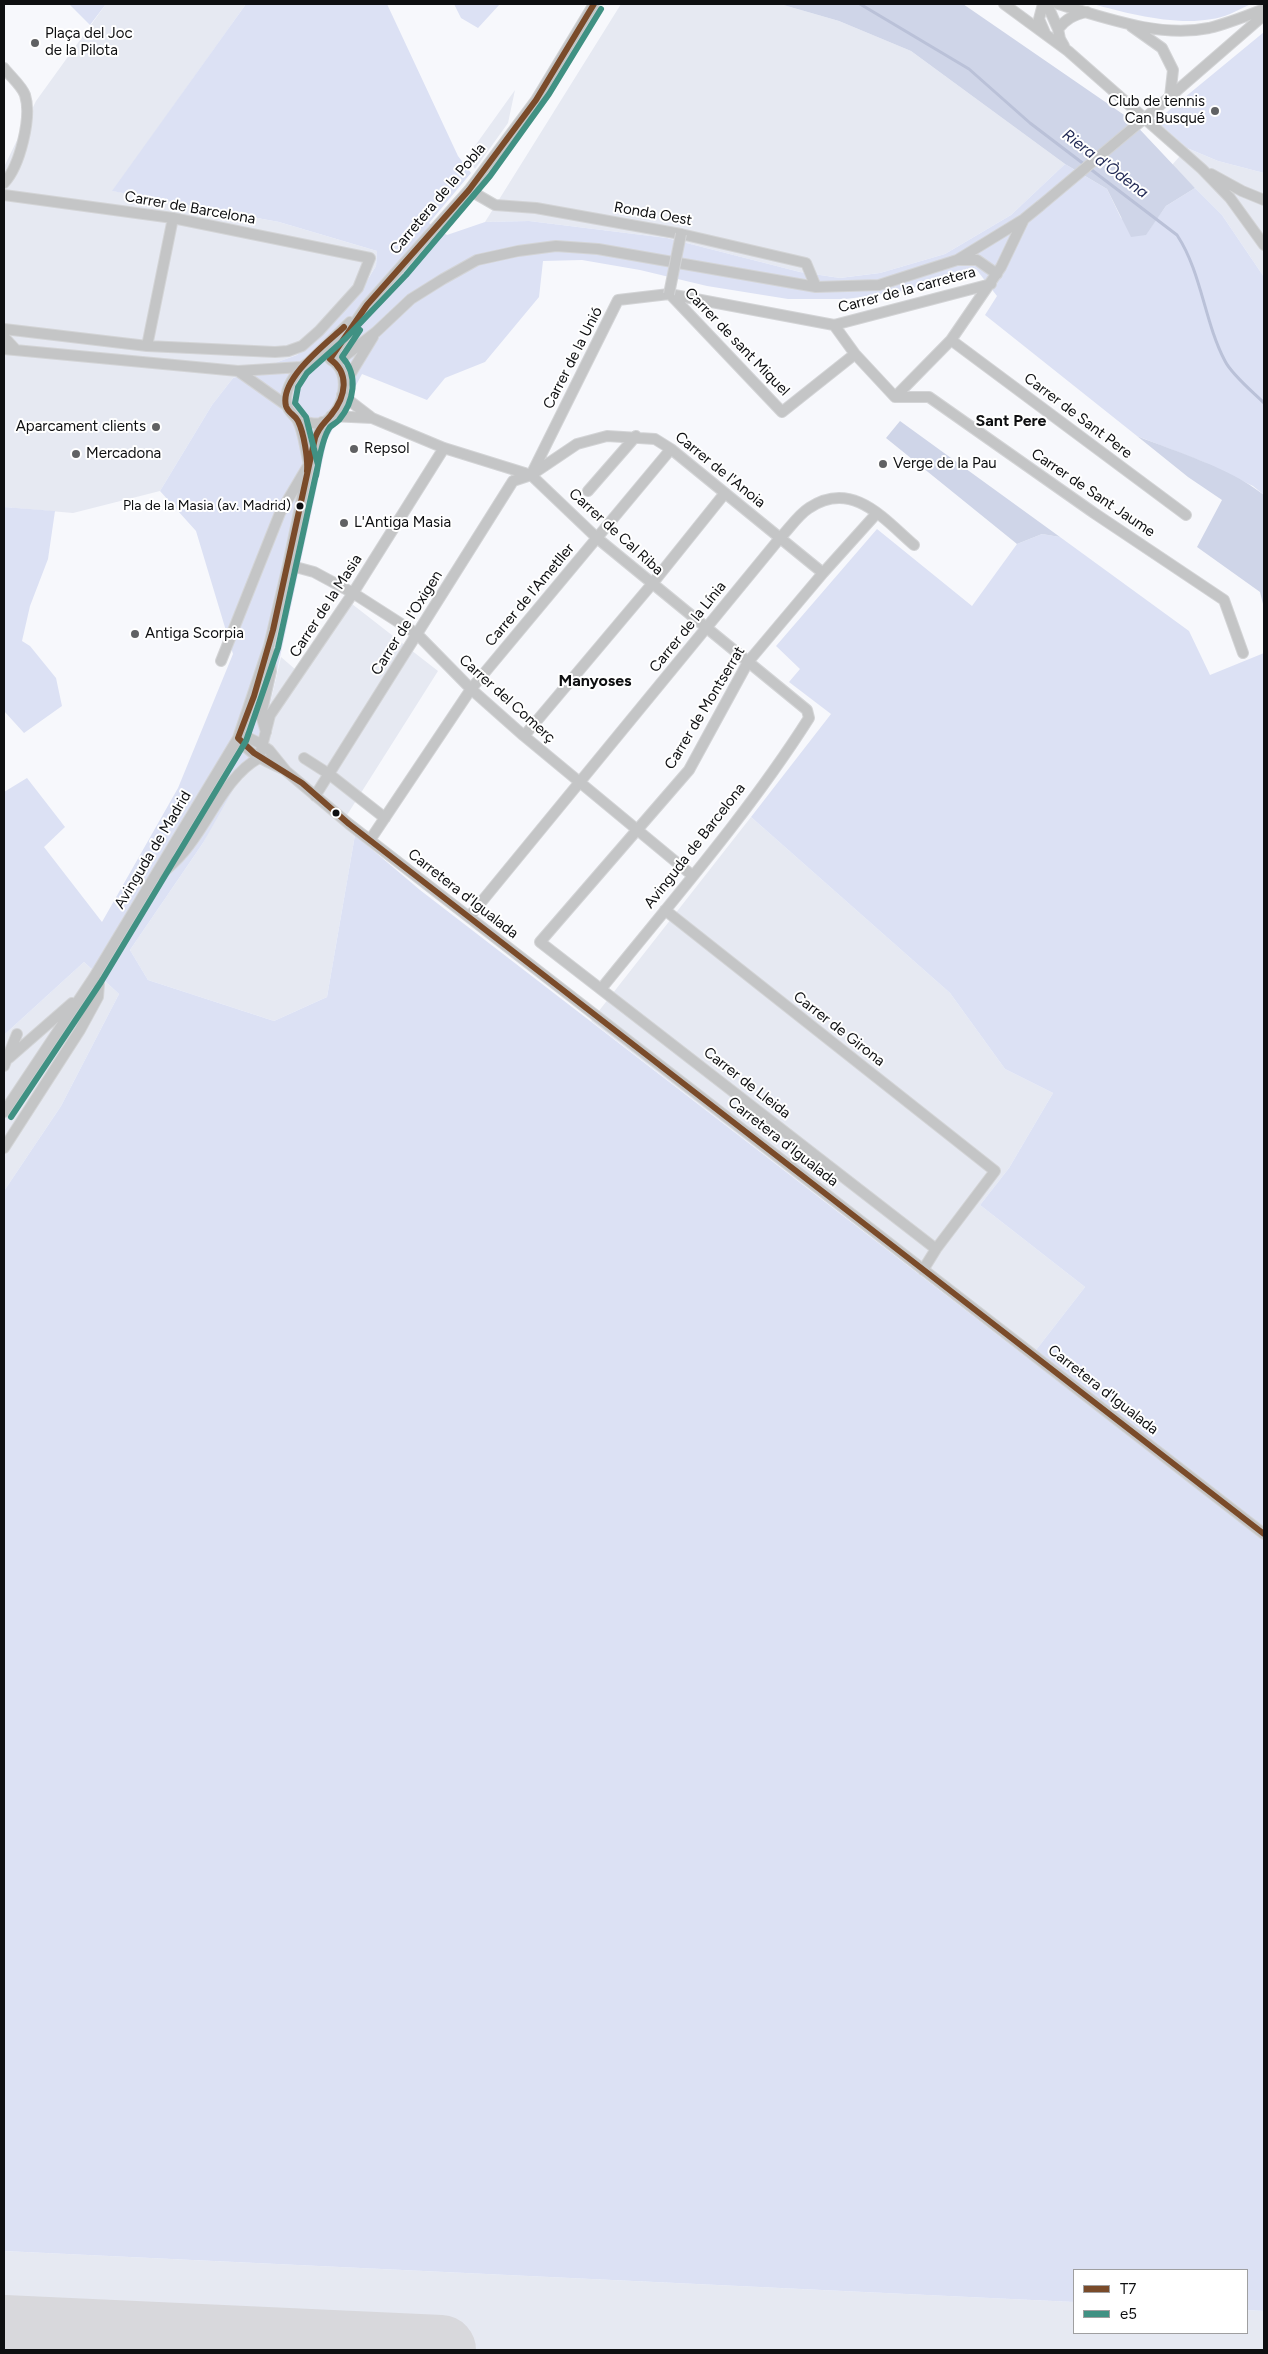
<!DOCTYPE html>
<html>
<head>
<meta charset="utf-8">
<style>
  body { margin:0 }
  #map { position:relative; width:1268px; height:2354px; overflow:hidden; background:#f7f8fc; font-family:Figtree,sans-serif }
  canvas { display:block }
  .frame { position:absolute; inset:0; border:5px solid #0e0f11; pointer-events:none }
  .legend { position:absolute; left:1073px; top:2269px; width:175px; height:65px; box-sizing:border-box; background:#fff; border:1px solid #9f9fa0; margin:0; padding:6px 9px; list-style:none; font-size:15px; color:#0e0f11 }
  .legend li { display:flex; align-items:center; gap:10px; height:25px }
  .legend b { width:25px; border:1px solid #9f9fa0 }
</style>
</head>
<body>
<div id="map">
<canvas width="1268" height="2354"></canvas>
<div class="frame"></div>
<ul class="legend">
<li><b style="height:6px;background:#7a4b2a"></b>T7</li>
<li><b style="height:6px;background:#409183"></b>e5</li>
</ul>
</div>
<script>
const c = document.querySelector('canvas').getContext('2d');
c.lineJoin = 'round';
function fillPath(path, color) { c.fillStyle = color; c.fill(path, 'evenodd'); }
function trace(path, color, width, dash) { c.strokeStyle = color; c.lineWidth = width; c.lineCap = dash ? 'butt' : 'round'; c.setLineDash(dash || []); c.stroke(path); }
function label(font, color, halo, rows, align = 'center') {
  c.font = font + ' Figtree,sans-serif'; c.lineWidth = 4; c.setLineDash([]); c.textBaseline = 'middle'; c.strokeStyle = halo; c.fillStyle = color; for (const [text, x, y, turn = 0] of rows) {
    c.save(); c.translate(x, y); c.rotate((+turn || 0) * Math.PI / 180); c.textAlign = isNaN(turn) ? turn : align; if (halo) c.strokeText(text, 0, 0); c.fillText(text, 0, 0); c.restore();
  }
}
fillPath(new Path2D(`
  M106,4H246L113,191L279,222L377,251L376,266L360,292L297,355L233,378L212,405L160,491L73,513L4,507V167L36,101Z
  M621,4H780L839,21L911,51L1065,164L1011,215L945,254L880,273L840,278L800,272L667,238L529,221L485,222Z
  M515,90L508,123L475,169L467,157Z
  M1187,148L1218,161L1264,173V277L1222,215L1172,165Z
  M352,604L438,671L347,815L355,835L327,997L274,1021L148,980L130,950L203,843L269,708L281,657L303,676Z
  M751,817L950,993L1005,1069L1053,1093L1009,1168L980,1205L1085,1287L1029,1359L591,1021Z
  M84,962L119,994L61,1106L4,1191V1035Z
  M4,2251L1074,2302V2333H1247V2310L1264,2311V2350H4Z`), '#e6e9f2');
fillPath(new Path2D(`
  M69,4H106L90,25Z
  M246,4H387L458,156L471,173L429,223L447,235L485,222L529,221L667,238L800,272L840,278L880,273L945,254L1011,215L1065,164L1107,189L1121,218L1146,234L1166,206L1195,188L1222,215L1264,277V495L1253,486L1201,461L1137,436L985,315L997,296L976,269L899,292L846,299H788L707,286L640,270L582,260L543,261L539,297L485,362L445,378L427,400L362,374L327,440L269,708L247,765L203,843L130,950L148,980L274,1021L327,997L355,835L420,890L1029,1359L1085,1287L980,1205L1009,1168L1053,1093L1005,1069L950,993L751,817L831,714L789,682L800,669L776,646L877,529L972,606L1017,544L1042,534L1060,537L1189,631L1210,675L1264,653V2311L1247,2310V2270H1074V2302L4,2251V1191L61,1106L119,994L84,962L4,1035V792L27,778L65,827L44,847L102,922L178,788L233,654L196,531L160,491L212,405L233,378L297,355L360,292L376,266L377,251L279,222L112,191Z
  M454,4H500L478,28L461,18Z
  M1093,4H1251C1244,7 1237,11 1230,14C1191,30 1132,15 1093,4Z
  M1264,32V173L1218,161L1187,148L1156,121Z
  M4,507L55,511L48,559L30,606L22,641L30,646L56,678L62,706L24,733L4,711Z`), '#dce1f4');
fillPath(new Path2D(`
  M780,4H963L1130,119L1195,188L1166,206L1146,235L1131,237L1107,189L1065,164L911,51L839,21Z
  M900,421L1060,537L1042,534L1017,544L886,438Z
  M1137,436C1179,453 1228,467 1264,495V608L1260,592L1197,547L1222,500L1188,477Z`), '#cfd5e8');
trace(new Path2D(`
  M860,4L969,69L1030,123L1177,235C1202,273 1204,321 1225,361C1232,375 1253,392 1264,403`), '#bac1d8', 3);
trace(new Path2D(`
  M4,2330L441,2350`), '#d8d8dc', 70);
const minor = new Path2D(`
  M1004,4L1068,51L1202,169L1230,198L1264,245
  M1043,4L1039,19L1045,33
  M1047,4L1058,29
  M1058,4C1106,18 1159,38 1209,28C1229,23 1246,16 1264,9
  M1131,26L1162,48L1173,70L1170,97
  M1064,46L1060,39L1058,29C1066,19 1073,15 1087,12
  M4,68C10,76 22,86 25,95C32,117 20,166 4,183
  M1158,107L1264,15
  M1211,174L1242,191L1264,200
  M469,190L495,205L536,208L681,234L806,263L816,287
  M4,195L173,218L370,258L358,288L319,331L302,346L288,351L275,352L147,346L4,329
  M957,260H977L997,274
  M670,294L782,412L855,354
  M834,325L855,354L895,397
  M4,337L16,350
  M951,340L1186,515
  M147,346L173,218
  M4,349L238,371L301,367
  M330,359L367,305L469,190L536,100L594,4
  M337,362L376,332L411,299L443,279L477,260L518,251L556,246L598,249L816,287L879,285L957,260L1024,219L1040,206
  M238,371L286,405
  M345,383L373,337
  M342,395L372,418L444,448L531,475L597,538L807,710L809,718C748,814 672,901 601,989
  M895,397H929L1094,513L1224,600L1243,653
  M895,397L951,340L1001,267L1024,219
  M331,416L372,418
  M298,420C305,422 314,425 322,423C343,415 354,372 331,360
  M532,473L618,300L669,294L834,325L991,284
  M588,491L636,436
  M877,513L823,573L748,662L689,770L540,942L936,1249
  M288,565L314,572L353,593L417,634L471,689L524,736L693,876
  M221,661L280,513L309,464C305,450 304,433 298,421C295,415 288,412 287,405C283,390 296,370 309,362L350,322
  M266,732L261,715L271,671L269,651
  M524,736L652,584L725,493
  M238,738L247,737L259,743L269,750L286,771L349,824L1264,1534
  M238,738C249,754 265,761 283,769
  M259,758L270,715L353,593L444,448
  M304,758L329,774L385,818
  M315,796L513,481L531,475L577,444L607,436L655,439L671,449L823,573
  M370,840L471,689L671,449
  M161,874C168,868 175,862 181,855C207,827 225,776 259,758
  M665,910L995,1171L936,1249L923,1270
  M469,917L780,538C789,529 798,515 809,508C852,479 884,519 914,545
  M9,1058L72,1003
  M4,1066L17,1034
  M4,1112L94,977L238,738L269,646L288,565L309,464L322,422
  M4,1148L80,1030L98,997L99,984L94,977`);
trace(minor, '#d3d4d6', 12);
trace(minor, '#c4c5c6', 10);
const minorBridge = new Path2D(`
  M1040,206L1158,107
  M669,294L681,234`);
trace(minorBridge, '#d3d4d6', 12, []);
trace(minorBridge, '#c4c5c6', 10);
trace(new Path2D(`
  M594,4L536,100L469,190L367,305L330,359C350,373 346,397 331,415C324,424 320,425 315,438L273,630L254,696L238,738L254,753L302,783L349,824L1264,1534
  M307,471C308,459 304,433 298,421C295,415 288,413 286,406C279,379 327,343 344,327`), '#7a4b2a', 6);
trace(new Path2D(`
  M316,476C318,464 323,436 330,427C332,425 336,423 339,420C354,402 359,375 342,357L360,330
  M11,1117L101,982L246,741L278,648L318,465L306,417L295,403L298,387L307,373L346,338L406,275L490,176L549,94L601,9`), '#409183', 6);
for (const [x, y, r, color] of [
  [35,43,5,"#606163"],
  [1215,111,5,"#606163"],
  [156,427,5,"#606163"],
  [354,449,5,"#606163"],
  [76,454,5,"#606163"],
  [883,464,5,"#606163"],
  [300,506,4.5,"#0e0f11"],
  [344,523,5,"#606163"],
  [135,634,5,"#606163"],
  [336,813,4.5,"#0e0f11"]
]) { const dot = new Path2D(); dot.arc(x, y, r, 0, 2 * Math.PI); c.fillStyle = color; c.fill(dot); trace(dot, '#fff', 2); }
label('14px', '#0e0f11', '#fff', [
  ["Pla de la Masia (av. Madrid)",291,506]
], 'right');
label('15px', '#0e0f11', '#fff', [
  ["Plaça del Joc",45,34],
  ["de la Pilota",45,51],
  ["Club de tennis",1205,102,"right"],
  ["Can Busqué",1205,119,"right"],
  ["Aparcament clients",146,427,"right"],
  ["Repsol",364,449],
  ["Mercadona",86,454],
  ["Verge de la Pau",893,464],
  ["L'Antiga Masia",354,523],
  ["Antiga Scorpia",145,634]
], 'left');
label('15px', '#0e0f11', '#fff', [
  ["Carretera de la Pobla",438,199,-50],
  ["Carrer de Barcelona",190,208,10],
  ["Ronda Oest",653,214,10],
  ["Carrer de la carretera",907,290,-15],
  ["Carrer de sant Miquel",737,342,46],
  ["Carrer de la Unió",573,358,-63],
  ["Carrer de Sant Pere",1078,416,37],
  ["Carrer de l'Anoia",720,470,39],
  ["Carrer de Sant Jaume",1093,493,34],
  ["Carrer de Cal Riba",616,532,42],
  ["Carrer de l'Ametller",530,595,-50],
  ["Carrer de la Masia",326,606,-57],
  ["Carrer de l'Oxigen",407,623,-58],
  ["Carrer de la Línia",688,627,-51],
  ["Carrer del Comerç",507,699,42],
  ["Carrer de Montserrat",705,708,-59],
  ["Avinguda de Barcelona",695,846,-52],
  ["Avinguda de Madrid",153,850,-59],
  ["Carretera d'Igualada",463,894,38],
  ["Carrer de Girona",839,1029,38],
  ["Carrer de Lleida",747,1083,38],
  ["Carretera d'Igualada",783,1142,38],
  ["Carretera d'Igualada",1103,1390,38]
]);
label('italic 16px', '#232b56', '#fff', [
  ["Riera d'Òdena",1105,164,37]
]);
label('bold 16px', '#0e0f11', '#fff', [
  ["Sant Pere",1011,421],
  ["Manyoses",595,681]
]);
</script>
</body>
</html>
